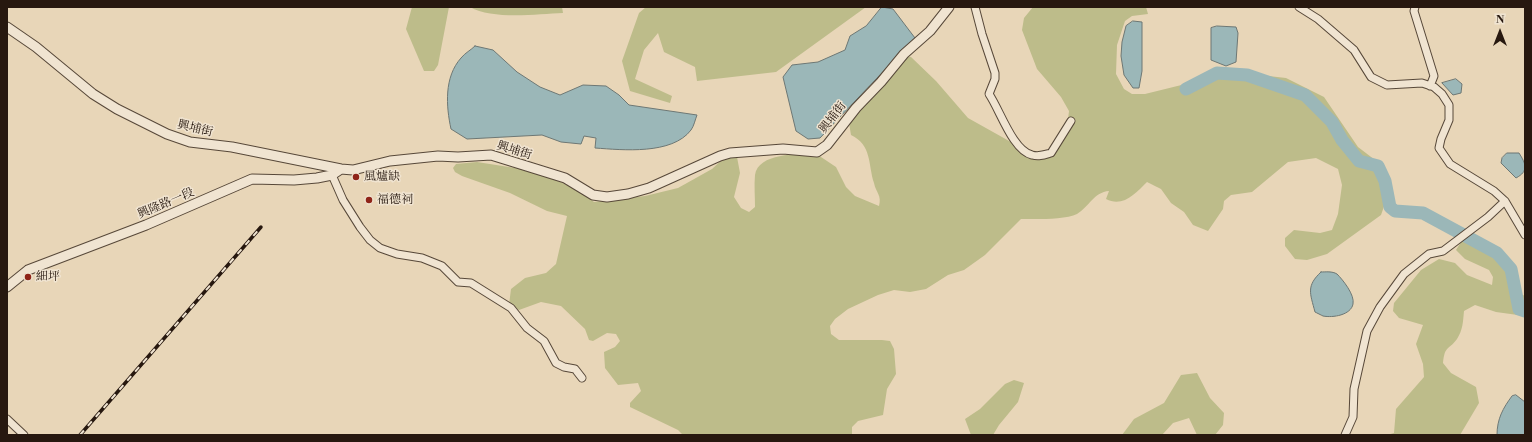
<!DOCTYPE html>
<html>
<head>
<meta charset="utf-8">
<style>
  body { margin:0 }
  #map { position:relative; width:1532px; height:442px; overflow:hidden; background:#e8d6b8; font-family:"Libre Bodoni",serif }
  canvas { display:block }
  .frame { position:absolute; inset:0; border:8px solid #27180f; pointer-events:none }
  .north { position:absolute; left:1480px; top:12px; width:40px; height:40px; -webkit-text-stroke:3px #f0e4d1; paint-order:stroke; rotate:0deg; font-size:11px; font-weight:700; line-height:16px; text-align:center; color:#27180f }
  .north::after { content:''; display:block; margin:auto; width:14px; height:18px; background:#27180f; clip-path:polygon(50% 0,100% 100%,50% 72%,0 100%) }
</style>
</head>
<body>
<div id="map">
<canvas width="1532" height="442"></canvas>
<div class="frame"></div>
<div class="north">N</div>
</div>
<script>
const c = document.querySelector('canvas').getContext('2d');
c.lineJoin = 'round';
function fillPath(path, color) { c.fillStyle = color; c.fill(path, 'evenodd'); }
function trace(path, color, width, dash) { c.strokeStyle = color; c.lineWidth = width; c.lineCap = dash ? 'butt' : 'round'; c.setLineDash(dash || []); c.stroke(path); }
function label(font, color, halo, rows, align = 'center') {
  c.font = font + ' "Libre Bodoni","Noto Serif TC",serif'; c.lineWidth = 3; c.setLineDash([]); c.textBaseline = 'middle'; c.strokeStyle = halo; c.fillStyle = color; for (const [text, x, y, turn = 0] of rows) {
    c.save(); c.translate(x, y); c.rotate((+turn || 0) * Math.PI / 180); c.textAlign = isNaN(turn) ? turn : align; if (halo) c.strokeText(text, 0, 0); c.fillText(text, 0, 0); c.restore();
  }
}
fillPath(new Path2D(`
  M412,7H449L438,65L434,71H424L406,29Z
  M470,7H562L563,13C537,14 492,20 470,7Z
  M646,7H866L776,72L697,81L695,67L664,52L658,33L644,50L635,79L672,96L670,103L630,91L622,61L639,13Z
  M1033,7H1146L1148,14L1132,16L1125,21L1117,45L1116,74L1124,89L1132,94H1145L1226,74H1251L1286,78L1324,97L1358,147L1379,163L1386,179L1388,195L1381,215L1327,254L1307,260L1295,259L1285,246V238L1294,230L1320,233L1332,230L1338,214L1342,185L1338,169L1316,158L1288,162L1252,192L1231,195L1224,201L1223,209L1208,231L1193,225L1184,212L1171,203L1161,189L1147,182C1136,193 1123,208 1106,199L1109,191C1094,192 1089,207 1077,214C1065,220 1035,219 1021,219L985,255L964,270L948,275L926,289L910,292L894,290L878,295L848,309L835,319L830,326L831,334L839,340H882L890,341L894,349L896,374L887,389L883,415L858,421L852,427V435H683L678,430L630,407V403L641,391L638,383L618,385L605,368L604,352L615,347L620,341L616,334L607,333L593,341L589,340L585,329L561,306L541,302L519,310L509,305L511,289L525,278L546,273L556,264L567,216L547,211L510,193L462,176L455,172L453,168L456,164L477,162L541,172L584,194L594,202L645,196L678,188L712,169L724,158L737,157L740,173L734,197L741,208L749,212L755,207C755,197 754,185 755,175C758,153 798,154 815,153L836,167L846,187L855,196L879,206C882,195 876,193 874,183C868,164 872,145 851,135L849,123L906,56L911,57L936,81L968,118L1027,151L1048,154L1066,137L1069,111L1061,97L1037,69L1022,30L1024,18Z
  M1463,239L1479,243L1513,265V290L1525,296V316L1496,312L1475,305L1464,311C1463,321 1463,330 1457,339C1448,351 1445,345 1443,363L1451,373L1476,387L1479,403L1460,435H1387L1394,433L1396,409L1424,377L1423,364L1416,344L1423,325L1399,318L1393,311L1394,303L1421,270L1439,259L1455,263L1467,275L1492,285L1493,277L1489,270L1465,259L1456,250Z
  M1197,373L1210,398L1224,413L1223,425L1215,435H1197L1189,418L1173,423L1162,435H1122L1134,419L1164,403L1181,375Z
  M1014,380L1024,383L1018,402L999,425L993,435H971L965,419L980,409L1005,384Z`), '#bdbc8a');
const water = new Path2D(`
  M882,7L893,9L915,38L820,138L808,139L796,131L783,77L792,65L818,62L845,50L850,36L866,26Z
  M1133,21L1142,22V71L1139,88H1133L1124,75L1121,56L1122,42L1126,26Z
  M1217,26L1236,27L1238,33L1236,62L1226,66L1211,60V28Z
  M475,46L493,50L517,72L540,87L560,95L583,85L606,86L619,95L629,105L697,115C695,120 694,126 691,130C672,155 623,150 595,148L596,138L584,136L581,144L561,142L542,135L467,139L451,129C446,106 444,77 461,58C465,53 471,50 475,46Z
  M1456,79L1462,84L1461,93L1453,95L1442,83Z
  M1507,153H1519C1526,164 1529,171 1516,178L1501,163L1502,158Z
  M1321,272C1326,272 1332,271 1337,274C1343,280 1355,295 1353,304C1351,315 1333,318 1323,316C1321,315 1317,313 1315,312C1310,293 1306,286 1321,272Z
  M1516,395L1525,402V435H1497C1497,419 1503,408 1512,396Z`);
fillPath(water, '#9bb7b8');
trace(water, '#6d7774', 1);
trace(new Path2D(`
  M1186,89L1217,73L1247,75L1305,95L1332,122L1342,140L1359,161L1378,166L1385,181L1390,207L1395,211L1423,213L1497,253L1511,269L1519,309L1525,311`), '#9bb7b8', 13);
const minor = new Path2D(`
  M975,7L982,34L995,73V79L989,94C1000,110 1013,151 1032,155C1039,157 1044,155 1051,153L1071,121
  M1299,7L1318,19L1354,50L1371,77L1387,85L1422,83L1434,87L1442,94L1449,105V120L1441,139L1439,148L1450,164L1494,191L1505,201L1525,235
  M1415,7L1414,11L1434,76L1430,86
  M332,175L343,200L360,227L370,240L380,248L397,254L422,258L442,266L458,282L471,283L511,308L527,328L544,341L556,363L564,367L575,369L582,378
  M7,419L24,435
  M1345,435L1353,417L1354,389L1367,331L1380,307L1404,274L1429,254L1443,251L1488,217L1505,201`);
const tertiary = new Path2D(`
  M7,27L36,47L93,94L117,109L167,134L190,142L232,147L341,169L353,170L390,161L438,156L458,157L491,155L565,178L593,195L607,197L628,194L649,188L720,156L730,153L783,149L817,152L827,145L856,108L881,82L904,54L930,31L949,7
  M7,287L28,270L146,225L252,179L294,180L317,178L332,175L341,169`);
trace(minor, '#574839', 9);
trace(tertiary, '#574839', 11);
trace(minor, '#f0e4d1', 7);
trace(tertiary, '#f0e4d1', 9);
const rail = new Path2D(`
  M80,435L261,227`);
trace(rail, '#27180f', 3.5);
trace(rail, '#f0e4d1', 2, [6]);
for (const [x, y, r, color] of [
  [356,177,4,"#8f2418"],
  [369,200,4,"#8f2418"],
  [28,277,4,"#8f2418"]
]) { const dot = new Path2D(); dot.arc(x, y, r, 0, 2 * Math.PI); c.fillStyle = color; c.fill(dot); trace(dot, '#f0e4d1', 1.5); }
label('12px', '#27180f', '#f0e4d1', [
  ["興埔街",833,118,-53],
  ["興埔街",195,129,13],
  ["興埔街",514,151,17],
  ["興隆路一段",166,204,-23]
]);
label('12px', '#27180f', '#f0e4d1', [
  ["風爐缺",364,177],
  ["福德祠",377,200],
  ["細坪",36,277]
], 'left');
</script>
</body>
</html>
